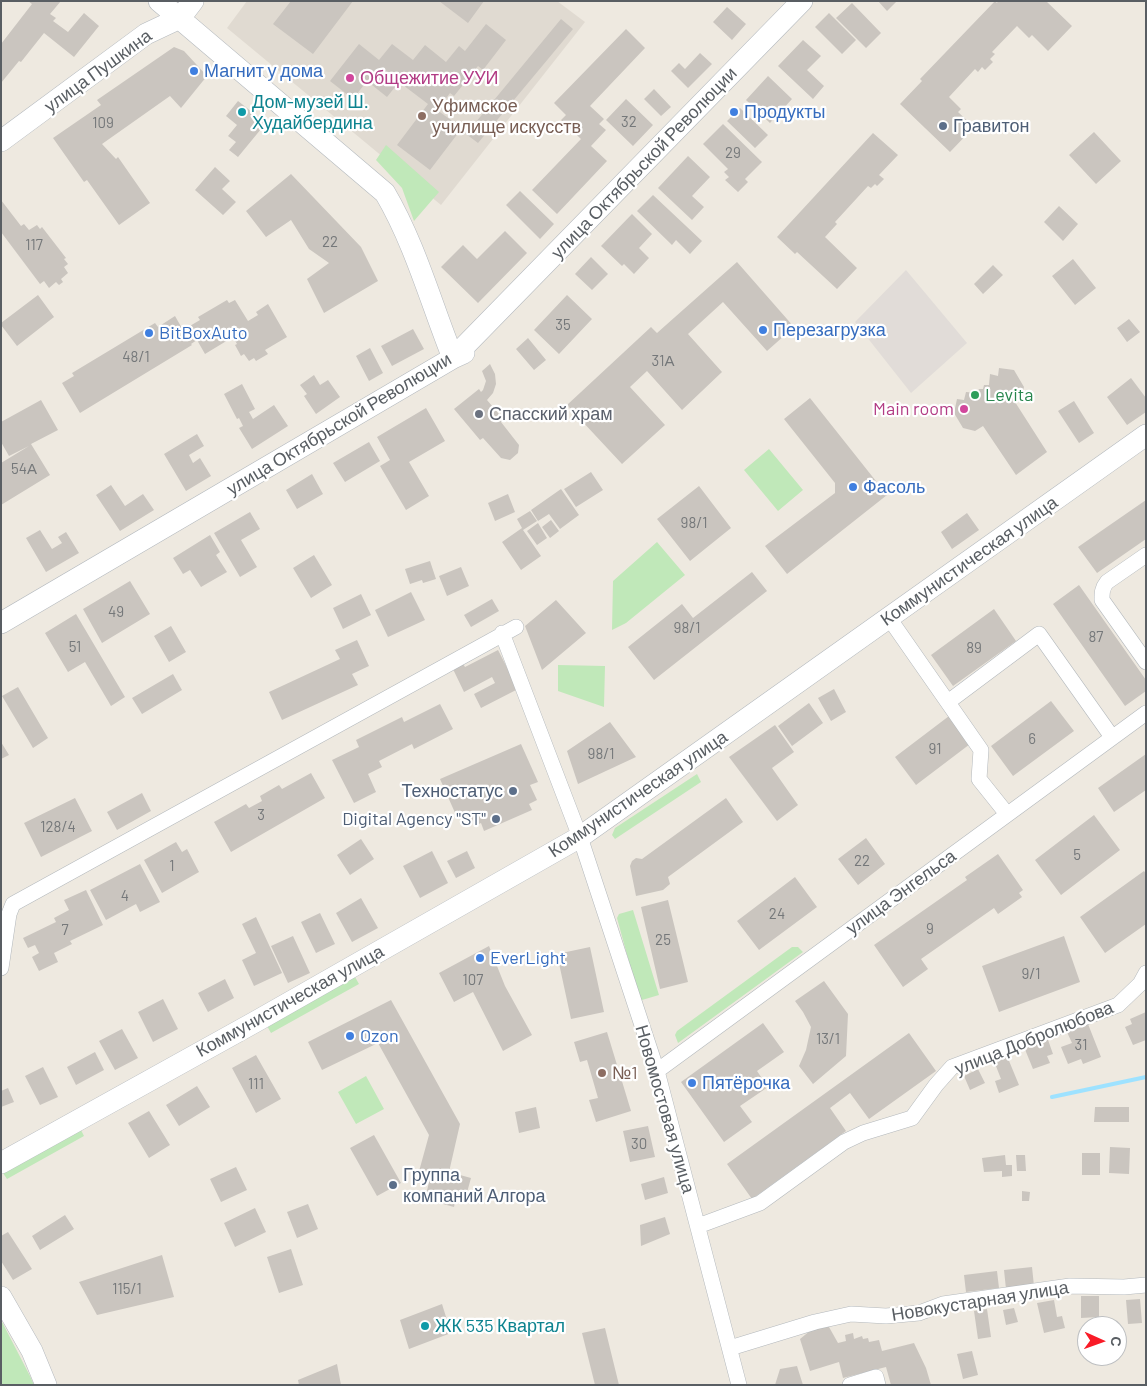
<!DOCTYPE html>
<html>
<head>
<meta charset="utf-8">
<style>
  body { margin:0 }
  #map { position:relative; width:1147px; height:1386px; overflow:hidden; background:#eee9e0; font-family:Barlow,sans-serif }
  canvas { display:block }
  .frame { position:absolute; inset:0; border:2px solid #595e63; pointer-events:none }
  .north { position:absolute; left:1077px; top:1316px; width:50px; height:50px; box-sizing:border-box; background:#fff; border:1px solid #bdbfc1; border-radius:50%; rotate:92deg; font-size:14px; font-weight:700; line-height:20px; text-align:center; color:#595e63 }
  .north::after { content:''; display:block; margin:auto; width:18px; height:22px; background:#f91b27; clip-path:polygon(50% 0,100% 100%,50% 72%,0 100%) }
</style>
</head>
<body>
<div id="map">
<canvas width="1147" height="1386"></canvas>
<div class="frame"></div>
<div class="north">С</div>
</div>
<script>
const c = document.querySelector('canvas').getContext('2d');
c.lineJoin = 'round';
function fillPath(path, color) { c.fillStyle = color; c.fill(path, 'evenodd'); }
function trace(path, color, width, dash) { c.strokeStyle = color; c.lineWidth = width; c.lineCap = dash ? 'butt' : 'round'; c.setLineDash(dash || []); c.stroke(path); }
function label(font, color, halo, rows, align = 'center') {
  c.font = font + ' Barlow,sans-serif'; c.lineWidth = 4.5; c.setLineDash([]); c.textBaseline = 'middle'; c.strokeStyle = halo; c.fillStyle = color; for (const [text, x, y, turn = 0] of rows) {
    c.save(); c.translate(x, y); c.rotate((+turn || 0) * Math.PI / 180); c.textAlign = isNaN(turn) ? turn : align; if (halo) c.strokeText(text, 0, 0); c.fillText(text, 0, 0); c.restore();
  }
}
fillPath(new Path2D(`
  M906,270L967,343L911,393L855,322Z`), '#e1dcd8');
fillPath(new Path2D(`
  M247,1H557L585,22L441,205L227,28Z`), '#e0dad1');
fillPath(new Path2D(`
  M386,145L439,192L414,221L402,188L376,160Z
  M769,449L803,490L778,511L744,470Z
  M657,542L685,575L626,623L612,630L613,581Z
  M558,665L605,666L604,707L558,691Z
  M697,774L701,782L615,839L612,835L615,828Z
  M633,910L659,995L642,1000L639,999L617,918L619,914Z
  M792,947H798L803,952L678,1043L675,1035L677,1031Z
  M355,977L359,984L271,1033L267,1026Z
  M366,1076L384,1109L356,1124L338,1092Z
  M81,1130L84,1136L7,1179L3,1173Z
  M1,1320L30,1376L34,1385H1Z`), '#c0e8b9');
trace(new Path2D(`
  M1052,1097L1146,1077`), '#9ee2ff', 4);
fillPath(new Path2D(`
  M28,1H61L50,14L56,18L53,21L68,32L84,13L99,26L74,57L44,33L21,62L19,61L1,83V44L32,4Z
  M291,1H353L313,54L273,24Z
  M439,1H484L468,23Z
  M878,1H897L887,11Z
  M995,1L997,3L998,1H1046L1072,26L1048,51L1032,35L1029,38L1017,26L992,52L995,54L990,59L993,62L985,70L982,67L978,72L975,69L949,97L961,109L958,112L974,127L950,152L900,104L922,81L920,79Z
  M852,3L881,33L866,48L836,18Z
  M727,7L746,24L732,40L713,22Z
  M829,13L856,40L842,54L815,27Z
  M561,19L573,29L478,143L466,134Z
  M486,24L506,40L483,70L478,66L454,96L450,93L437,110L462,128L430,170L397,145L428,104L399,82L387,97L367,81L353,99L330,81L359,44L379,60L392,44L413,60L425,45L446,62L459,46L465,51Z
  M626,29L645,48L590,106L604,119L599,124L606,130L591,146L607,161L557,214L532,190L581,139L561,120L566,115L554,103Z
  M803,40L821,56L807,70L824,86L813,99L778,66Z
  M174,47L184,51L207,76L181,108L170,96L102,144L116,159L118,157L150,203L119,225L87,180L84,182L53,138L101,105L97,100Z
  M700,53L712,64L688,88L671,71L679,63L685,69Z
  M768,76L792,99L770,123L746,100Z
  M654,89L671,107L661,116L644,99Z
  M626,99L653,125L633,146L606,120Z
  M238,101L266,123L238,157L229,150L236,142L228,136L237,125L226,116Z
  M740,108L768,135L755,148L727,121Z
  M723,124L762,162L745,179L748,182L738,192L725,180L729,177L724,172L728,169L703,144Z
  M1094,132L1121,161L1096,184L1069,155Z
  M873,133L898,155L879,175L884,179L877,186L875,184L871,188L868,186L835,222L837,224L825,237L857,268L837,289L797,252L795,254L777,237Z
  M688,156L710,177L692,196L704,207L692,220L658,188Z
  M215,167L230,181L222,189L236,202L223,215L195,190Z
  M291,174L361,247L378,281L324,313L307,279L329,263L309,249L291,220L266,237L246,211Z
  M520,191L554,224L540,239L506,205Z
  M653,195L702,241L690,254L676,240L672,245L637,211Z
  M1,200L21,226L24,224L29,230L37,225L40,229L42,227L66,258L64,259L68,264L64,267L68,273L61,279L63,282L59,285L56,282L49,288L44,281L40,284L1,232Z
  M1059,206L1078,224L1063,241L1044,222Z
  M632,214L652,234L639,248L649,258L634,274L624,264L622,266L601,246Z
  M505,231L527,253L478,303L441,267L463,245L477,259Z
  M591,257L608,274L592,290L575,274Z
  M1073,259L1096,288L1075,305L1052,276Z
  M737,262L794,327L767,351L723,302L688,334L722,372L682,410L647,371L630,387L665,425L622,464L567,405L651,327L657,333Z
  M993,265L1003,275L983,294L974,284Z
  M38,295L54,317L17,346L1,325V323Z
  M567,295L592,319L559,354L534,330Z
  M227,300L229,303L235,300L248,321L258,315L256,312L268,304L287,337L265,350L268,354L256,361L254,358L249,361L244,354L241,356L235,345L237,344L233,337L205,354L197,340L191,344L192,345L80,413L62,383L74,376L72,373L155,323L158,327L175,316L183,330L200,320L198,317Z
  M1129,319L1140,332L1127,342L1117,328Z
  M413,329L424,349L392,366L381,346Z
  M528,338L546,360L534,370L516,349Z
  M370,348L383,373L369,381L356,356Z
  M490,364L495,374L496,384L493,393L487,400L504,420L501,422L519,445L518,453L510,460L501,458L483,438L480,440L454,409L479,389L481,392L483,390L486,381L482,371Z
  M999,368L1014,370L1024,387L1021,397L1015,402L1047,452L1016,475L983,426L975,431L963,428L954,413L957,399L964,400L966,392L977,393L979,389H983L984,385H989L990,374L998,376Z
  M314,375L320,385L328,380L340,397L316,414L304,396L307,394L300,385Z
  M1131,378L1146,398V412L1127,425L1107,397Z
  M242,384L255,409L249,412L253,419L274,405L288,426L252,449L239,428L243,426L239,418L237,419L224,394Z
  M810,398L887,495L787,574L765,546L835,493V483L784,419Z
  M41,400L58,430L31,444L50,475L1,505V463L29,446L9,456L1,442V422Z
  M1074,401L1094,433L1079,443L1058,411Z
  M426,408L445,441L409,462L429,496L406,510L380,466L390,460L377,437Z
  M197,434L204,446L189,455L193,463L200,458L211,476L186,491L164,454Z
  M369,442L380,461L345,482L333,463Z
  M591,472L603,490L576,507L564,489Z
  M312,474L323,494L297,509L286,490Z
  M111,485L125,506L143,494L154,510L120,531L96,495Z
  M699,486L731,528L690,561L657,519Z
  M561,489L579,515L560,529L549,514L538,521L531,510Z
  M508,494L515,512L495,521L488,503Z
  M1146,500V539L1097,573L1078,547Z
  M530,511L537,521L523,530L541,556L521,570L502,542L522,528L517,519Z
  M250,512L260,529L241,540L257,567L240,577L214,533Z
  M967,513L979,530L952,549L941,532Z
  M551,520L559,531L550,538L542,527Z
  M538,523L547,538L537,545L527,531Z
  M40,530L52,549L62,543L58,537L66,532L79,553L46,572L26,538Z
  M210,535L220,552L216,555L227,572L201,587L190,570L183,574L173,558Z
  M314,555L332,585L311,598L293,568Z
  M430,561L436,579L423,583L422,580L410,584L405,569Z
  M461,567L469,586L447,596L439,576Z
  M752,572L767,591L654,680L628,647L682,604L693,618Z
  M130,581L150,614L102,643L83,609Z
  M1079,585L1146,680V691L1125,706L1053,604Z
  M411,592L425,620L388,637L375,610Z
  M361,594L371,615L343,629L333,608Z
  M492,599L499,611L471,627L464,615Z
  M556,600L586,633L542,670L525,626Z
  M994,609L1016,641L953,686L931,655Z
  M76,614L125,697L111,706L85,662L68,672L45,633Z
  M171,626L186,652L169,662L154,636Z
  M357,640L369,666L352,674L358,685L282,720L269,692L340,659L335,650Z
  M498,650L518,689L481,708L474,694L495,683L492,677L464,692L452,667L462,662L465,667Z
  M173,674L182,690L142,714L132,698Z
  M18,687L48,738L33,748L2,696Z
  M834,689L846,712L831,721L818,698Z
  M1051,701L1074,731L1013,776L991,746Z
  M809,703L823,723L792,746L778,726Z
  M440,704L453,729L414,749L412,744L379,761L382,767L368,774L376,792L354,803L332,760L359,747L356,740L402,717L404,722Z
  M953,713L974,741L916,785L895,757Z
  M610,722L636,757L578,784L567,751Z
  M775,725L794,752L772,768L798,805L777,821L729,757Z
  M1,742L9,755L1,759Z
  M521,744L538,782L530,785L537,800L529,804L532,810L484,831L481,823L474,826L467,811L456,815L440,779Z
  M1146,754V790L1114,812L1098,788Z
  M311,773L325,798L231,852L214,822L246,804L249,808L262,801L260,796L279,785L282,789Z
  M142,793L151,811L117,830L107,812Z
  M75,798L92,831L41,857L24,823Z
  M726,798L743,822L668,877L670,884L663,890L636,896L630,866L632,861L636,858L642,859Z
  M1094,815L1120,850L1061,895L1035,860Z
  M866,838L885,864L858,885L838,859Z
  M361,839L374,859L350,875L337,855Z
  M176,842L182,852L187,849L199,872L162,893L144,860Z
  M432,851L448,883L420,898L403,866Z
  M467,851L475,868L456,878L447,861Z
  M998,854L1023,890L1019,893L1022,897L998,914L994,908L921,959L928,969L903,987L874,945L967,880L965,877Z
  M140,864L160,902L140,912L136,904L106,920L90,890Z
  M1144,871L1146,874V924L1105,953L1080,917Z
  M795,877L817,907L759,950L737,921Z
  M86,890L103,925L70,941L72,944L54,953L58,962L39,971L32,957L39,953L35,945L28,948L23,938L56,922L54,918L69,910L64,900Z
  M361,898L378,928L352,942L336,913Z
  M668,900L688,982L660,989L641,907Z
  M320,913L335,944L316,953L301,922Z
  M256,917L282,973L254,986L242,960L256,953L242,924Z
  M293,936L310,973L288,983L271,946Z
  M1064,936L1080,982L999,1012L982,966Z
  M489,946L505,986L532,1035L503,1051L473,992L454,1002L439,973Z
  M590,947L604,1012L571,1019L557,954Z
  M225,979L234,998L208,1012L198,993Z
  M824,981L848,1014L846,1056L813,1084L799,1066L806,1050L811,1027L803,1012L795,1001Z
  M163,999L178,1029L153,1042L138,1012Z
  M391,1000L460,1124L449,1172L471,1178L466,1196L457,1194L454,1207L425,1199L430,1178L418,1175L429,1135L378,1043L322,1070L308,1042Z
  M1146,1012V1040L1133,1045L1125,1027L1132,1024L1130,1019Z
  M763,1023L784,1052L757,1071L768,1087L740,1106L752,1122L724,1142L681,1082Z
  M1088,1024L1101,1057L1083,1064L1081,1059L1068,1064L1061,1047L1072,1043L1067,1032Z
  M122,1029L138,1058L115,1070L99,1041Z
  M607,1032L631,1111L596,1122L589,1100L598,1098L587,1060L580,1062L574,1042Z
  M909,1033L936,1071L869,1119L850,1093L830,1108L846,1131L752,1199L727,1164Z
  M1047,1037L1053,1054L1047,1056L1050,1063L1033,1069L1024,1047Z
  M95,1052L104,1070L76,1085L67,1067Z
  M256,1055L281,1099L256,1113L232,1068Z
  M1007,1056L1019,1085L999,1093L995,1081L1001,1079L994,1061Z
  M43,1067L58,1097L40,1105L25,1076Z
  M978,1069L985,1083L970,1090L964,1076Z
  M197,1086L210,1107L179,1126L166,1105Z
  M8,1088L14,1102L1,1107V1091Z
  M536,1107L540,1128L519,1133L515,1112Z
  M1095,1107H1129V1122H1094Z
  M149,1111L170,1145L149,1158L128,1123Z
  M648,1126L655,1157L630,1162L623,1131Z
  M374,1135L401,1183L377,1196L350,1148Z
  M1110,1147L1130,1148L1129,1174L1109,1173Z
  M1082,1153H1100V1175H1082Z
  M1005,1155L1006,1165H1012V1176L1002,1177V1171L984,1172L982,1158Z
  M1016,1155H1025L1026,1171H1017Z
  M236,1167L247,1190L221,1202L210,1179Z
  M664,1177L668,1193L645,1200L641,1184Z
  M1022,1191L1030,1192L1029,1201H1022Z
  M308,1204L318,1229L297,1238L287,1212Z
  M255,1208L266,1232L235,1247L224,1223Z
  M65,1215L74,1229L40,1250L32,1236Z
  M665,1217L670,1234L641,1246L640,1225Z
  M8,1232L32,1269L13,1280L1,1261V1236Z
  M291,1249L303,1285L279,1293L267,1257Z
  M162,1255L174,1297L97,1315L79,1282Z
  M1032,1267L1034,1286L1006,1289L1004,1270Z
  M997,1271L999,1288L966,1292L964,1275Z
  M1081,1296H1099V1317L1081,1318Z
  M1140,1299L1142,1323L1128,1324L1126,1300Z
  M1054,1300L1057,1317L1062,1316L1065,1328L1044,1333L1037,1303Z
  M442,1304L451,1333L409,1349L400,1320Z
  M1014,1308L1018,1322L1006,1325L1003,1310Z
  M987,1309L991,1337L978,1339L974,1311Z
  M816,1326L829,1327L838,1343L846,1341L845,1335L853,1333L854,1339L862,1336L863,1339L868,1338L869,1342L879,1340L882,1351L914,1343L926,1368L931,1385H891L886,1367L843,1378L839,1362L810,1371L800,1339Z
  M605,1328L619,1385H595L582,1333Z
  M972,1351L978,1375L963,1379L957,1354Z
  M337,1364L341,1385H299L298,1380Z
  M797,1366L803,1385H775L780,1369Z`), '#cac5bf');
const street = new Path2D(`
  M1146,555L1107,582C1102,588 1102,593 1102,600L1146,662
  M889,618L981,750L979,779L1007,814
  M502,633L580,837L657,1071L739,1385
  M948,702L1039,634L1112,737
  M1,968L9,914L13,904L516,627
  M657,1071L1146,713
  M698,1226L760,1203L844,1142L863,1133L912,1118L936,1085L952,1067L1118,1005L1140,984L1146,973
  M730,1348L815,1322L851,1314L886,1316L919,1313L943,1304L1070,1286L1124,1287L1146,1285
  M850,1385L876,1377L878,1385`);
const secondary = new Path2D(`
  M159,1L385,193C415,244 431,303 453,358L464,353
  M1,141L146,34L180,18L193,1
  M1,623L453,358L802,1
  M1,1163L255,1022L580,837L1146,435
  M1,1297L32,1351L46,1385`);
trace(street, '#b3b8bc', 16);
trace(secondary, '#b4b9be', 22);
trace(street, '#fff', 15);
trace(secondary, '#fff', 21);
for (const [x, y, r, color] of [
  [194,71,5,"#3f7fe0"],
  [350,78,5,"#d1479c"],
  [242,112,5,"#0f9aa8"],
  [734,112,5,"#3f7fe0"],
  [422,116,5,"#8d6e63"],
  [943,126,5,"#5c6f8a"],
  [763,330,5,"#3f7fe0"],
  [149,333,5,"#3f7fe0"],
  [975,395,5,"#2e9e5b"],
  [964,409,5,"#d1479c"],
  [479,414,5,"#6b7280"],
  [853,487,5,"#3f7fe0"],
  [513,791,5,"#5c6f8a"],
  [496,819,5,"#5c6f8a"],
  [480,958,5,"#3f7fe0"],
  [350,1036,5,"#3f7fe0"],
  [602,1073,5,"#8d6e63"],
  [692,1083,5,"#3f7fe0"],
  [393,1185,5,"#5c6f8a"],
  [425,1326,5,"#0f9aa8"]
]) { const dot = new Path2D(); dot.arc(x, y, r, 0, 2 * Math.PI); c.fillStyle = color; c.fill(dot); trace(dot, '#fff', 2); }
label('15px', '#75787a', null, [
  ["32",629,122],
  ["109",103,123],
  ["29",733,153],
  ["22",330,242],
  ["117",34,245],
  ["35",563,325],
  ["48/1",136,357],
  ["31А",663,361],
  ["54А",24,469],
  ["98/1",694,523],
  ["49",116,612],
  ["98/1",687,628],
  ["87",1096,637],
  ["51",75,647],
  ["89",974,648],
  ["6",1032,739],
  ["91",935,749],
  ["98/1",601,754],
  ["3",261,815],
  ["128/4",58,827],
  ["5",1077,855],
  ["22",862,861],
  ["1",172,866],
  ["4",125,896],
  ["24",777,914],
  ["9",930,929],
  ["7",65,930],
  ["25",663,940],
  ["9/1",1031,974],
  ["107",473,980],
  ["13/1",828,1039],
  ["31",1081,1045],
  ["111",256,1084],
  ["30",639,1144],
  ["115/1",127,1289]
]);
label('18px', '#595e63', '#fff', [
  ["улица Пушкина",98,71,-36],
  ["улица Октябрьской Революции",644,163,-46],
  ["улица Октябрьской Революции",339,424,-31],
  ["Коммунистическая улица",969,561,-35],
  ["Коммунистическая улица",638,794,-34],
  ["улица Энгельса",901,892,-36],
  ["Коммунистическая улица",290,1001,-29],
  ["улица Добролюбова",1034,1038,-22],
  ["Новомостовая улица",665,1109,74],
  ["Новокустарная улица",980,1301,-9]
]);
label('18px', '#366cbe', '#fff', [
  ["Магнит у дома",204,71],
  ["Продукты",744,112],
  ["Перезагрузка",773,330],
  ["BitBoxAuto",159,333],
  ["Фасоль",863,487],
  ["EverLight",490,958],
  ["Ozon",360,1036],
  ["Пятёрочка",702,1083]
], 'left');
label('18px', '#b23c85', '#fff', [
  ["Общежитие УУИ",360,78],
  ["Main room",954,409,"right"]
], 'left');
label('18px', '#0d838f', '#fff', [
  ["Дом-музей Ш.",252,102],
  ["Худайбердина",252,123],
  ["ЖК 535 Квартал",435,1326]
], 'left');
label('18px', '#785e54', '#fff', [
  ["Уфимское",432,106],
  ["училище искусств",432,127],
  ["№1",612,1073]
], 'left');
label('18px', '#4e5e75', '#fff', [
  ["Гравитон",953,126],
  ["Техностатус",503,791,"right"],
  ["Digital Agency \"ST\"",486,819,"right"],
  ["Группа",403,1175],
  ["компаний Алгора",403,1196]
], 'left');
label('18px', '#27864d', '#fff', [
  ["Levita",985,395]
], 'left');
label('18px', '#5b616d', '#fff', [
  ["Спасский храм",489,414]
], 'left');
</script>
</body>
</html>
